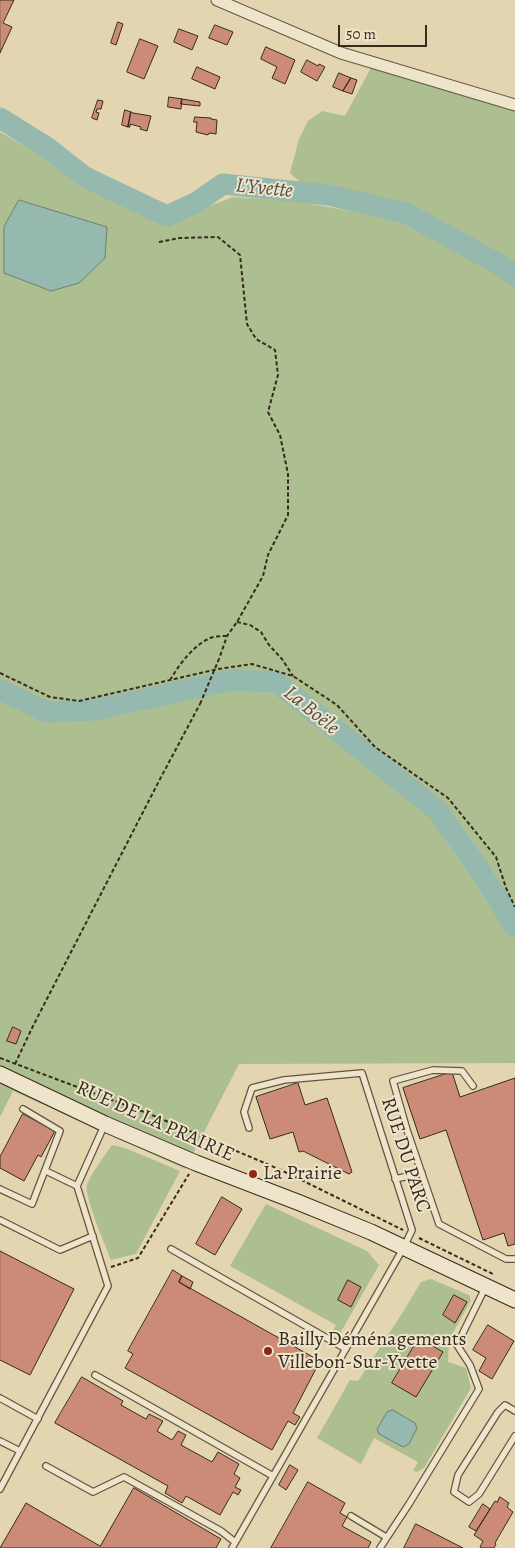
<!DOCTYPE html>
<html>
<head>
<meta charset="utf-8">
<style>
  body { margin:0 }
  #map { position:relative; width:515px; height:1548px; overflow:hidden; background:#e3d5af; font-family:Alegreya,serif }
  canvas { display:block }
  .scale { position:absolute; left:338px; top:25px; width:89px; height:22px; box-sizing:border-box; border:2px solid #372b1d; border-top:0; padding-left:6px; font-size:15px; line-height:18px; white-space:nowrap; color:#372b1d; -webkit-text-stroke:4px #ede4cb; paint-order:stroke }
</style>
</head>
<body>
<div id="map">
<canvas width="515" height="1548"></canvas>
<div class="scale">50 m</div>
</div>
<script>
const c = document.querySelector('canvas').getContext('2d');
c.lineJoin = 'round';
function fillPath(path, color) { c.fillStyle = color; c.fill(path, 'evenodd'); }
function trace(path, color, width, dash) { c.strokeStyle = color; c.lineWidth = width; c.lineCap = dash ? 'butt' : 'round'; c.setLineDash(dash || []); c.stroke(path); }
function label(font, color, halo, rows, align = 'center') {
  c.font = font + ' Alegreya,serif'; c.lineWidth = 4; c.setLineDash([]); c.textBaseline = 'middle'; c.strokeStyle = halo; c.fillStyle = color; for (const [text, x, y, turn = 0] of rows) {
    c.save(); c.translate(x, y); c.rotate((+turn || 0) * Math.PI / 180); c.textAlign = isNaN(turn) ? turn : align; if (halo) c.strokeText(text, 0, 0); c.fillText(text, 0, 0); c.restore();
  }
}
fillPath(new Path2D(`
  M373,64L515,109V276L502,266L406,213L328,195L313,194L290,173L299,139L308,121L322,111L345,116Z
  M0,132L162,224L233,197L294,201L402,220L515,284V1063L239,1064L185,1169L13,1091L0,1117Z
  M112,1145L125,1148L180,1171L136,1254L111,1260C106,1247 84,1196 87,1185C88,1178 107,1152 112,1145Z
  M266,1204L367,1251L379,1265L339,1335L331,1334L336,1325L230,1266Z
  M431,1279L469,1295L471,1300L449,1340L448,1362L466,1368L471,1388L424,1468L417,1472L413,1471L418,1462L374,1438L361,1464L317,1438L350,1380L358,1381L403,1312L421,1282ZM454,1295L467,1302L455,1322L443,1315ZM419,1338L443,1352L416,1397L392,1383Z`), '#adbe90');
const water = new Path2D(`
  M19,200L107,227L105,258L79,283L51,291L4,273V227Z
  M393,1410L415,1423L417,1428L409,1444L403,1447L379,1434L377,1429L387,1412Z`);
fillPath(water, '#95b8af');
trace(water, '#6f8075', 1);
trace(new Path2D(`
  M0,118L48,148L85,177L167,216L197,202L223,184L328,195L406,213L502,266L515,276
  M0,690L47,712L94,710L232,680L276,682L438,811L476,865L515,926`), '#95b8af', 21);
const building = new Path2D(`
  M0,0H14L3,23L12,27L0,53Z
  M118,22L123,24L116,45L111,43Z
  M215,25L233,32L227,45L209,38Z
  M179,29L198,36L192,50L174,42Z
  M140,39L158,46L144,79L127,72Z
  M266,47L295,60L285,84L272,78L277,67L261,59Z
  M307,60L318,66L319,64L325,67L317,81L301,72Z
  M197,67L220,77L215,89L192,79Z
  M339,73L351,78L343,91L333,87Z
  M351,78L357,80L352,94L343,91Z
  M169,97L182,99L181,109L168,107Z
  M182,99L200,102V106L181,104Z
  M98,100L103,101L101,109H97L96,112L99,113L97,120L92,118Z
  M125,110L131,112L128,127L122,125Z
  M131,112L133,113L151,116L147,131L140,129L141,127L130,124V127H128Z
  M195,117L211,118V119L217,120L216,134L209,133L208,135L196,132L197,122H194Z
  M13,1027L21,1031L16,1044L7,1041Z
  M452,1072L460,1097L515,1078V1244L508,1246L504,1233L483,1240L446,1130L420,1139L403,1088Z
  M298,1083L305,1105L327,1098L352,1172L349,1174L303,1151L299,1152L293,1132L270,1139L256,1097Z
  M23,1114L55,1131L41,1157L38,1155L24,1181L0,1168V1157Z
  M222,1197L242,1209L215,1255L196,1244Z
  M0,1251L74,1289L30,1375L0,1360Z
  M173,1270L182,1276L179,1282L320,1361L293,1413L300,1417L295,1425L288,1421L272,1450L125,1368L133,1354L128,1351Z
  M182,1276L193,1282L190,1289L179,1282Z
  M348,1280L361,1287L351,1307L338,1300Z
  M454,1295L467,1302L455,1323L443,1315Z
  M488,1325L514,1341L492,1379L479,1371L486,1358L473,1350Z
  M419,1338L443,1352L416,1397L392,1383Z
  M82,1377L123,1401L121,1405L146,1419L149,1414L163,1421L157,1431L172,1440L178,1431L186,1435L181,1445L212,1462L218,1452L239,1464L234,1474L240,1478L235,1487L241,1490L238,1495L233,1492L220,1515L186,1496L182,1503L165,1493L168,1486L55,1423Z
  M290,1465L298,1470L286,1490L279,1485Z
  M308,1482L345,1503L340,1513L347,1517L342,1526L371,1542L368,1548H271Z
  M134,1488L221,1539L216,1548H0L26,1503L100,1546Z
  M500,1497L509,1503L507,1507L513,1512L495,1543L496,1544L494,1548H482L480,1547L483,1541L474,1535L495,1501L497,1502Z
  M483,1504L490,1509L476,1531L469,1527Z
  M416,1524L463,1548H404Z`);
fillPath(building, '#cb8b77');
trace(building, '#372b1d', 1);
const lane = new Path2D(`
  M473,1086L462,1071L433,1070L393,1081L407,1130L439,1224L506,1259H515
  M46,1171L77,1186
  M395,1179L422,1173
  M0,1189L32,1204L60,1131L23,1109
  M0,1220L60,1250L93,1236
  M171,1249L346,1349
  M95,1375L273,1476
  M0,1398L38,1419
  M515,1411L505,1405L498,1412L458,1475L454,1492L469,1502L479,1494L515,1436
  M0,1441L20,1451
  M46,1466L93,1492L124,1477L221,1531L235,1542
  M0,1489L108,1286L77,1186L104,1126
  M351,1516L386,1537
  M232,1548L404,1247L412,1230L362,1073L284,1080L252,1088L244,1112L249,1128
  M380,1548L409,1504L479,1389L470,1365L457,1345L486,1286`);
const street = new Path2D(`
  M217,0L341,53L515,105`);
const secondary = new Path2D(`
  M0,1074L105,1124L196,1163L300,1203L371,1232L515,1300`);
trace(lane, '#625642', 8);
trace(street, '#625642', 13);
trace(secondary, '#372b1d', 17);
trace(new Path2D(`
  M159,242L180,238L218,237L240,255L247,324L256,339L275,350L278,375L268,412L280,435L288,474V515L268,555L263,576L237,622L227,636L219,659
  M237,622L250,625L261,632L269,645L282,659L293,676
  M0,673L50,697L79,701L218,669L252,664L293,676L337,705L375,747L448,798L496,857L506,888L515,907
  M170,680C179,665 192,647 208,639C213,636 221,636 227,636
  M0,1058L152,1115L281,1170L403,1230
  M15,1064L33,1026L160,779L200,704
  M419,1238L495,1275
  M111,1267L138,1258L189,1174`), '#372b1d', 2, [4, 2.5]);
trace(lane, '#ede4cb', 5.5);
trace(street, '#ede4cb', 11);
trace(secondary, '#ede4cb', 15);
trace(new Path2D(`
  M200,704L219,659`), '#372b1d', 2, [4, 2.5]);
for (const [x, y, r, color] of [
  [253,1174,5,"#8f2418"],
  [268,1351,5,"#8f2418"]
]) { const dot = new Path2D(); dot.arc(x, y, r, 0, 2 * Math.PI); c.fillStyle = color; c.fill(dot); trace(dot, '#ede4cb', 2); }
label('20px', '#372b1d', '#ede4cb', [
  ["RUE DE LA PRAIRIE",155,1122,24],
  ["RUE DU PARC",405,1155,72]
]);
label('20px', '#372b1d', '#ede4cb', [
  ["La Prairie",263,1174],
  ["Bailly Déménagements",278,1340],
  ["Villebon-Sur-Yvette",278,1363]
], 'left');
label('italic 21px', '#4e4e42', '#ede4cb', [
  ["L'Yvette",264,189,6],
  ["La Boële",311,711,39]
]);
</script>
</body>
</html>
